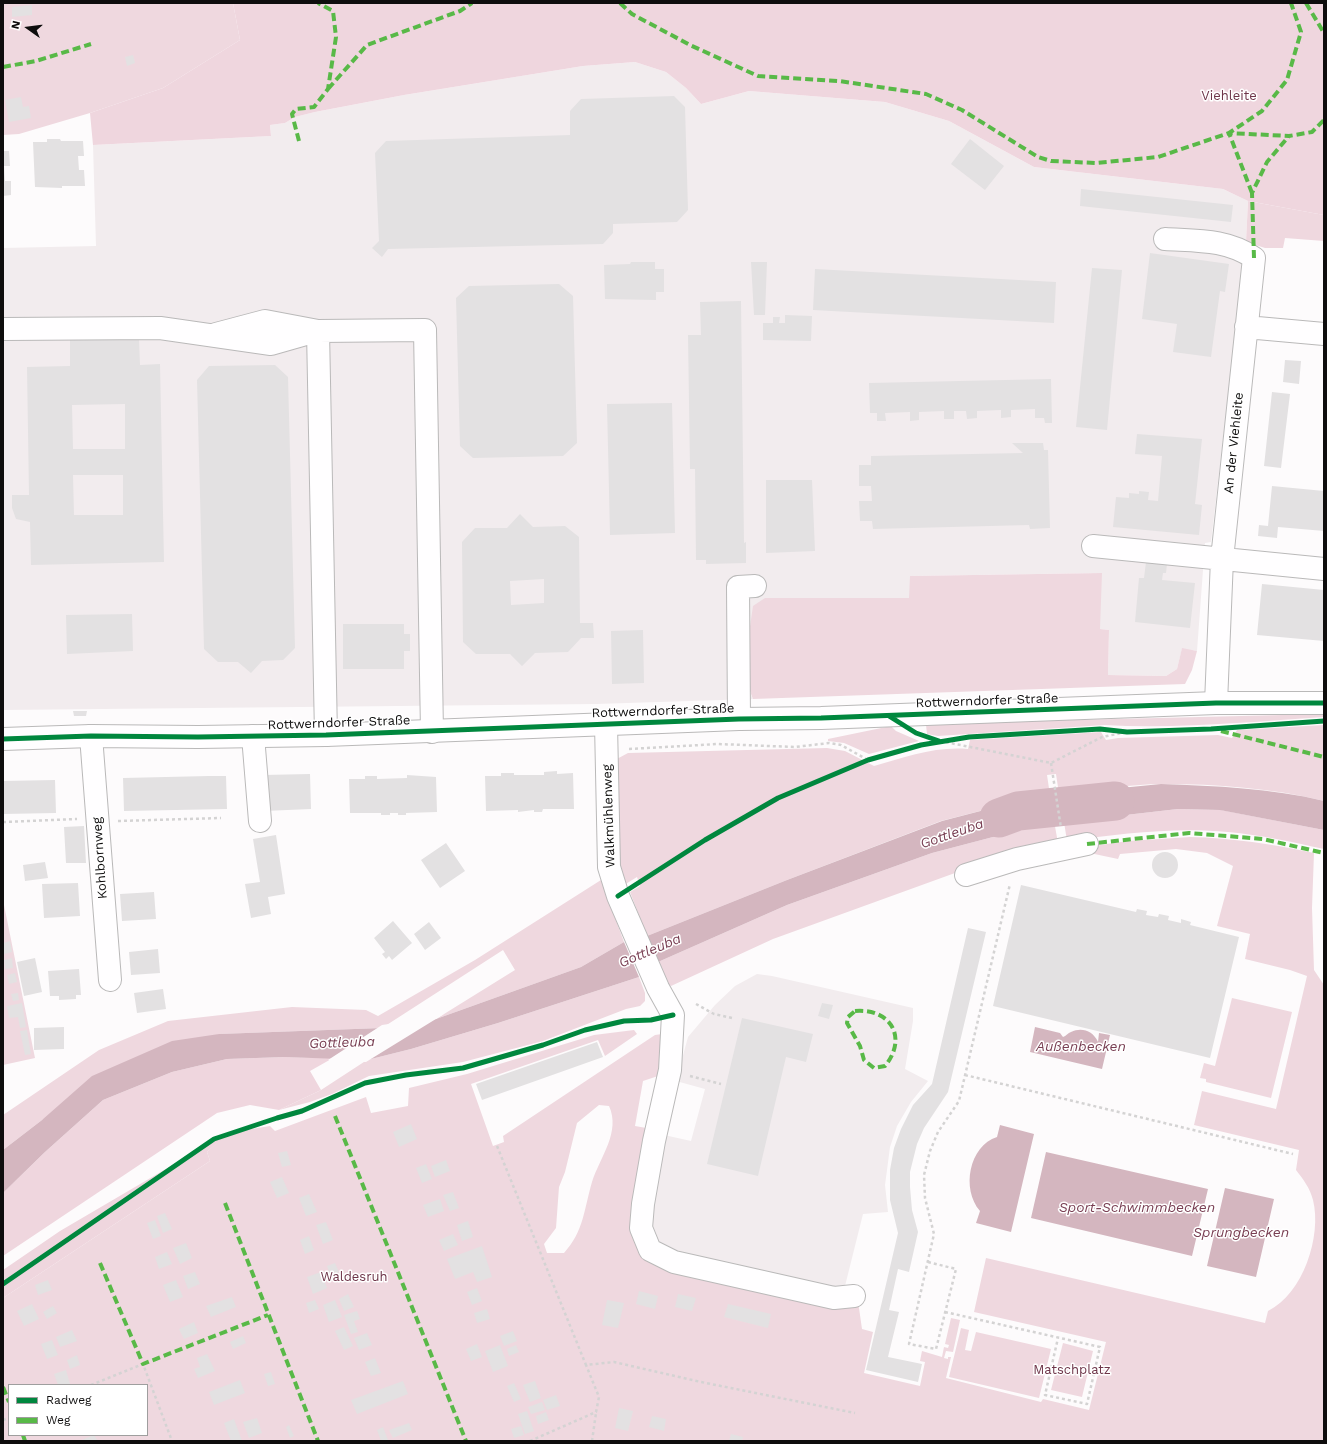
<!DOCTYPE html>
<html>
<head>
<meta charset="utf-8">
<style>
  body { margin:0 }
  #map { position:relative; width:1327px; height:1444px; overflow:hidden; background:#fdfbfc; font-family:"Work Sans",sans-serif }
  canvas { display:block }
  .frame { position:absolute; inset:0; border:4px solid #0e0d0d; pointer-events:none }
  .legend { position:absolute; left:8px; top:1384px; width:140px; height:52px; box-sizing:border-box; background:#fff; border:1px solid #9f9e9e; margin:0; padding:5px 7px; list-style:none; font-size:12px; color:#0e0d0d }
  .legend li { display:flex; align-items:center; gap:8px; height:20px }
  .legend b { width:20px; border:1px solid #9f9e9e }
  .north { position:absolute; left:8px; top:8px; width:40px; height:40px; -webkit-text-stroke:3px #fff; paint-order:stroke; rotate:284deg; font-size:11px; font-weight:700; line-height:16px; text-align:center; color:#0e0d0d }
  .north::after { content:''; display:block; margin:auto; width:14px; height:18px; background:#0e0d0d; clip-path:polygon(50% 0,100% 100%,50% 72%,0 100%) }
</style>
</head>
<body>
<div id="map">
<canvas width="1327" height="1444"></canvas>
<div class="frame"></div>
<ul class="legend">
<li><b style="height:5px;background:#00873e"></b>Radweg</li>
<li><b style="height:5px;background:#58b947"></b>Weg</li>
</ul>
<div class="north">N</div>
</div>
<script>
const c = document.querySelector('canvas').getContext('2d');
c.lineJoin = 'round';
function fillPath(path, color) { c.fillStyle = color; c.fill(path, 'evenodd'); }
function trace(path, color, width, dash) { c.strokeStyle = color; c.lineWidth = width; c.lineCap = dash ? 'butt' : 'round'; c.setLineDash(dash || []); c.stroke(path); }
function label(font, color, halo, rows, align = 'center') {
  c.font = font + ' "Work Sans",sans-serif'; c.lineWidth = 3; c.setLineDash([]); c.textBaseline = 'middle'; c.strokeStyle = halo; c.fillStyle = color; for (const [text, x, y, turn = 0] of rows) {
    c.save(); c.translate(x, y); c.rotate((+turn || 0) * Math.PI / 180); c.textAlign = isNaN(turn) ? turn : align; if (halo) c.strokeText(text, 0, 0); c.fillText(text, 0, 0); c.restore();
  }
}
fillPath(new Path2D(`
  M635,62L666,72L686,88L701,104L749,91L885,102L949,121L1034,167L1223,189L1248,201L1246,242L1211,542L1205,543L1197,651L1182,649L1177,669L1166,676L1108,675L1109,630L1099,629L1101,573L911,576L910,598H765L747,686L753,699L596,704L3,710V248L96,246L93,145L271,136L270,125L285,123L295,117L315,112L404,95L583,66Z
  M757,974L772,976L913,1008V1021L905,1069L928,1081L911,1102L897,1126L890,1147L887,1170L885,1185L888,1212L863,1214L844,1290L679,1256L657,1242L649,1227L664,1135L691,1141L705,1089L676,1081L688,1037L715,1005L735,986Z`), '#f2ecee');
fillPath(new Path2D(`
  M3,3H233L240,40L163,88L90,113L19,134L3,135Z
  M1248,201L1324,215V241L1285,238L1283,248H1265L1246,242Z
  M1102,573L1100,629L1109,630L1108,675L1166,676L1177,669L1182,648L1197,651L1192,670L1185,684L753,699C742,673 749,634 753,606L765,598H909L910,576Z
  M1324,714V717C1251,722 1177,729 1104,725L938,736L927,734L926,725L992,722Z
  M1324,725V801C1272,788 1216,784 1163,784C1129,784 1093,791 1059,794L1056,774L1047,775L1050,795L1019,801L941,821L787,880L647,936L630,892L640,886L637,877L624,885L619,867L615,760L628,753L827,748L845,751L874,766C905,757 936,746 968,749L970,740L1101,732L1106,740L1118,738L1218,735L1232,738L1237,730Z
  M891,726L896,731L919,741L869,754L844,743L828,741V739Z
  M1054,821L1058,843L966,869L773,939L671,986L668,984L658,962L787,905L932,853Z
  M1190,837C1234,838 1271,844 1314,853L1312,908L1314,970L1324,985V1441H3V1298L210,1161L207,1152L224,1136H222L233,1132L270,1126L275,1131L366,1097L371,1113L408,1106L409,1088L467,1074L594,1035L634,1030L637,1034L605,1056L598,1040L471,1084L493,1146L504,1142L503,1136L655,1035L662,1034L661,1075L643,1081L635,1126L652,1129L640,1248L858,1301L862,1329L873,1332L864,1373L920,1386L925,1362L920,1361L922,1351L942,1357L944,1347L948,1348L949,1345L945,1344L951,1318L960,1320L953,1352L946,1351L944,1358L948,1359V1357H951L946,1378L1041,1402L1043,1399L1089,1410L1106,1342L974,1312L986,1258L1265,1323L1268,1311C1303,1294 1322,1236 1313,1200C1310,1188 1303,1179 1296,1170L1299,1150L1194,1125L1202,1091L1276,1109L1307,976L1290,970L1245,959L1250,934L1217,926L1233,866L1207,853L1176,849L1120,854L1118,859L1085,852L1086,847L1128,841ZM599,1105L609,1106C621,1132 600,1157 592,1182C584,1209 584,1231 564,1253H547L544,1244L556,1228L559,1187L565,1172L577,1123ZM9,1385H147V1435H9Z
  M601,880L624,942L581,967L436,1019L515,970L503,950L382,1028L219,1034L42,1120L3,1150V1115L99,1050L168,1021L292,1007L366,1010L378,1016L475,960Z
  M3,900L35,1058L3,1065Z
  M639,977L645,993V1001L640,1006L626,1009L543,1041L463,1062L369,1076L332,1094L310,1102L279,1110L321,1090L367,1060L411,1049L498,1023Z
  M1232,998L1292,1012L1271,1098L1206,1082V1079L1200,1078L1204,1063L1215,1066Z
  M961,1328L969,1330L965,1350L971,1351L976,1332L1051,1349L1039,1398L949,1377Z
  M1063,1343L1093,1351L1082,1397L1051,1390Z`), '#efd8df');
fillPath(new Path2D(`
  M233,3H1324V215L1248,201L1223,189L1034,167L949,121L885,102L749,91L701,104L686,88L666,72L635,62L583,66L404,95L315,112L295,117L285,123L270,125L271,136L93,145L90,113L163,88L240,40Z
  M1178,809L1221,810L1324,830V849C1292,842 1261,835 1228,832C1174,827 1120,834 1067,841L1064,822Z
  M285,1057L333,1058L310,1071L321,1090L279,1110L250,1105L217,1113L3,1256V1193L45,1152L103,1100L172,1072L227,1059Z
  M222,1136H225L207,1152L210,1161L3,1298V1270L60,1231Z`), '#efd6de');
fillPath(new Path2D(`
  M1161,784C1216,786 1271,788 1324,801V830L1220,810L1178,809L1064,822L1059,794Z
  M1050,795L1054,821L932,853L787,905L658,962L647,936L787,880L942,821L1019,801Z
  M624,942L639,977L498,1023L411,1049L367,1060L285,1057L227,1059L172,1072L103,1100L45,1152L3,1193V1150L42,1120L92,1076L172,1041L219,1034L382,1028L436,1019L581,967Z
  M1035,1027L1060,1033L1063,1037C1066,1036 1068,1033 1071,1032C1082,1027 1093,1031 1098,1042L1099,1033L1110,1035L1102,1069L1030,1052Z
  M1000,1125L1034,1134L1011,1232L976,1223L980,1211C961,1189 969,1146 997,1137Z
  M1046,1152L1208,1189L1192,1256L1031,1218Z
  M1225,1188L1274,1199L1256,1277L1207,1266Z`), '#d4b6bf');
fillPath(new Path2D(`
  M444,1014L366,1062L328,1060L382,1025L436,1017Z`), '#fdfbfc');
trace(new Path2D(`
  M999,818L1018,811L1115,801`), '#d4b6bf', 39);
fillPath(new Path2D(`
  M32,5V15L12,17V7Z
  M133,55L135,63L127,66L125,57Z
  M674,96L685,107L688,210L677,222L613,224V233L603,244L388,249L382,257L372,248L379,241L375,153L386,141L570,135V111L581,99Z
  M21,97L23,107L29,106L31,118L9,122L5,100Z
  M47,139H60L61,141H83L84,156H78L79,170H84L85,186H62V188L35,187L33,142H47Z
  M970,139L1004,166L985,190L951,164Z
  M3,151H9L10,166H4L5,181H11V195L3,196Z
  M1081,189L1233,205L1231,222L1080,206Z
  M1150,253L1229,264L1225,292L1220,291L1211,357L1173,352L1177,324L1142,319Z
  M631,262H655V269H664V292H656V300L605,299L604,265L630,264Z
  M751,262H767L765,315H754Z
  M1092,268L1122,270L1107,430L1076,427Z
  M815,269L1056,282L1054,323L813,310Z
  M559,284L573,296L577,443L563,456L473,458L460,446L456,298L469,286Z
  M741,301L744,543L746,542V563L706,564V560H696L695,469H690L688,335H701L700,302Z
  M785,315L812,316L811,341L763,340V323H773V317H780L779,323H785Z
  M70,339H139L140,365L160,364L164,562L31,565L30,522L16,519L12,508V495H29L27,367L70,366ZM125,404V449H73L72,405ZM73,475H123V515H74Z
  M1285,360L1301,361L1299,384L1283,382Z
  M275,365L288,377L295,648L283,660L262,661L251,673L238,662H218L204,649L197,380L209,366Z
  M1051,379L1052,423H1045L1044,418H1035V409L1011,410V417L1001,418V410L977,411V418L967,419L966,411H954V419H944V411L919,412V420L910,421V412L885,413L886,421H877V413H870L869,383Z
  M1272,392L1290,394L1281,468L1264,466Z
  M672,403L675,533L610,535L607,404Z
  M1137,434L1202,439L1195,504L1202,505L1199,535L1113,527L1116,497L1129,498V493L1139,494V491L1149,492L1148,500L1158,501L1162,456L1135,454Z
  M1012,443H1043L1044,450H1048L1050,528L1030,529L1029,525L873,529L872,521H860L859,501H872L871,486H859V465H871V456L1023,453Z
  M766,480H812L815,551L766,553Z
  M1272,486L1324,491V531L1278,527L1277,538L1258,536L1259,525L1268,526Z
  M520,514L533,527L565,526L579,537L580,623H593L594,638H581L568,652L535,653L522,666L510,654H476L463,642L462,542L475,528H507ZM544,579V603L511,605L510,581Z
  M1146,562L1167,564L1166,573H1163L1162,580L1195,583L1190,628L1135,622L1139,578H1144Z
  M1262,584L1324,590V641L1257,635Z
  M132,614L133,651L67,654L66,615Z
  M343,624H404V634H410V651H404V669H343Z
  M643,630L644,683L612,684L611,631Z
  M73,711H87L86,716H74Z
  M557,771V774L573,773L574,809H543L542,812H534V810L518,812V810L486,811L485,776H501V773H514V775H544V772Z
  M310,774L311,809L264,811L263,775Z
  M407,775L436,777L437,812L406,813V815H398V813H390V815H381V813H350L349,779H365V776H377V779L407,778Z
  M209,776H226L227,809L124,811L123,778Z
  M55,780L56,813L3,814V781Z
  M84,826L86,863H66L64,827Z
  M276,835L285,894L268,897L271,914L251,918L245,884L260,882L253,839Z
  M446,843L465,871L440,888L421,860Z
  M1152 865a13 13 0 1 1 26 0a13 13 0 1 1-26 0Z
  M45,862L48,878L25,881L23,865Z
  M78,883L80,916L44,918L42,884Z
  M1021,885L1136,912L1137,909L1147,911L1146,915L1158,917L1159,914L1169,916L1168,920L1181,923V919L1191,922L1190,925L1239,937L1210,1058L993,1006Z
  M154,892L156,919L122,921L120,894Z
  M393,921L412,943L392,960L389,956L386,959L382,954L385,952L374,938Z
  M429,922L441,938L425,950L414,934Z
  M968,928L986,932L948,1092L924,1128L917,1144L910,1172V1187L912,1210L918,1232L909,1272L898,1269L889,1310L899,1312L888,1357L922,1364L918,1382L866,1370L898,1233L890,1200V1170L894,1148L901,1129L913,1105L932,1084Z
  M10,941L12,952L4,954L3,943Z
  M158,949L160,973L131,975L129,952Z
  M12,958L13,968L5,969L4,960Z
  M35,958L42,992L24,996L17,962Z
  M79,969L81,995H76V999L59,1000V996H50L48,971Z
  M15,973L17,982L9,984L7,975Z
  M163,989L166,1009L137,1013L134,993Z
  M18,993L19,1000L13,1001L11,994Z
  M22,1003L26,1027L20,1028L18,1017L9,1018L7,1006Z
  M822,1003L833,1005L829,1019L818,1016Z
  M742,1018L813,1034L806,1062L786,1057L758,1176L707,1164Z
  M64,1027V1049L34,1050V1028Z
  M27,1030L31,1054L25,1055L20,1031Z
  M597,1042L603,1057L482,1100L476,1084Z
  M411,1124L417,1139L399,1147L393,1132Z
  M287,1151L291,1165L282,1167L278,1153Z
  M446,1160L450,1171L435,1177L431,1166Z
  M426,1164L432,1179L422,1183L416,1168Z
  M282,1177L289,1193L277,1198L270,1182Z
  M453,1192L459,1208L450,1211L443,1195Z
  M309,1194L317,1212L306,1216L299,1198Z
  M440,1199L444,1211L428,1217L423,1205Z
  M165,1213L172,1229L163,1233L157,1216Z
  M155,1220L161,1236L153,1239L147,1223Z
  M468,1221L473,1237L462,1241L457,1225Z
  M326,1222L333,1240L323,1244L316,1225Z
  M453,1234L458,1245L444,1251L439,1240Z
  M309,1236L314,1250L305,1254L300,1240Z
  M186,1243L192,1258L180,1264L173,1248Z
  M482,1246L492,1277L477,1282L473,1272L455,1279L447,1259Z
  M167,1252L172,1264L159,1269L155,1257Z
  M335,1263L339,1272L330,1275L327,1266Z
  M195,1272L200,1284L188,1289L183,1276Z
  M321,1272L327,1288L313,1294L307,1277Z
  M48,1280L52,1290L38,1295L35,1285Z
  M176,1280L183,1297L170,1302L163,1285Z
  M477,1288L482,1301L472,1305L467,1292Z
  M639,1291L658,1296L655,1309L636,1304Z
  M348,1294L354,1307L344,1311L339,1299Z
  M678,1294L696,1298L692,1311L675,1307Z
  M232,1297L236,1307L211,1317L206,1306Z
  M315,1300L319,1309L309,1313L306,1303Z
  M335,1300L342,1317L329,1322L323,1305Z
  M607,1300L624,1303L618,1328L602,1325Z
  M32,1304L39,1319L24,1326L17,1311Z
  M728,1304L771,1314L768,1328L724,1317Z
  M53,1306L57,1313L47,1319L43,1312Z
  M487,1309L490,1319L477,1323L474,1313Z
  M357,1311L360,1319L354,1321L358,1332L351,1334L344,1315Z
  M194,1322L198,1333L184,1339L179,1329Z
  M344,1327L353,1346L344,1350L335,1331Z
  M72,1330L77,1341L60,1347L56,1337Z
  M513,1331L517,1341L504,1346L500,1336Z
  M367,1333L372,1345L359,1350L354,1338Z
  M243,1336L246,1343L233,1349L230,1342Z
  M52,1340L58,1355L47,1359L41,1344Z
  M477,1344L482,1357L471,1361L466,1349Z
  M500,1345L508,1366L493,1372L485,1351Z
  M516,1345L519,1352L509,1356L507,1349Z
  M207,1354L215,1371L198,1378L194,1369L200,1367L197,1358Z
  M77,1355L80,1365L70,1369L67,1360Z
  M375,1358L381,1373L371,1376L365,1362Z
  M66,1370L70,1384L58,1385L54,1374Z
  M271,1372L275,1384L268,1386L264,1374Z
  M240,1380L245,1393L214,1405L209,1392Z
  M403,1381L408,1394L357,1414L351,1400Z
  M535,1381L541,1398L530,1402L523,1385Z
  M514,1383L521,1399L514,1402L507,1386Z
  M556,1395L560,1406L547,1410L543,1400Z
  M542,1402L545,1410L531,1414L528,1407Z
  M619,1408L633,1411L628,1431L615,1428Z
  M527,1411L534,1431L525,1434L518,1414Z
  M546,1412L549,1420L538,1424L536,1416Z
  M652,1416L666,1419L664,1431L649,1427Z
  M257,1418L262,1433L249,1438L243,1422Z
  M234,1419L242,1441H231L224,1423Z
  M409,1423L412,1430L393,1438L389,1430Z
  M289,1425L294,1436L290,1438L286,1427Z
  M521,1426L524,1435L514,1438L511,1429Z
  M383,1427L388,1440L381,1441L377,1430Z
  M731,1434L743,1437L742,1441H729Z
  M94,1435L98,1441H82V1440Z`), '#e3e1e2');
const minor = new Path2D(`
  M1165,239C1196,241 1227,239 1254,258L1222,559L1216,703
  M1246,327L1324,334
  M3,329L160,328L271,344L313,332
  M318,331L326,735
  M216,334L265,321L318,331L425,330L432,732
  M1093,546L1324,569
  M739,719L738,587L755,586
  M606,724L609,867L618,896L658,988L673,1015L670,1070L654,1141L643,1204L641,1228L650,1250L674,1262L834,1298L854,1296
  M91,736L110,980
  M253,736L260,821
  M966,875L1017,859L1087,844`);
const major = new Path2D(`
  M3,739L91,736L198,737L326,735L739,719L821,718L1216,703H1324`);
trace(minor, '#bab9b9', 24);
trace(major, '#bab9b9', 24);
trace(new Path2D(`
  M940,741L1051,763L1102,737L1127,732
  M629,749L718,744L795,747L829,743L841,745L868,760
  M1051,763L1061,828
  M118,821L221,818
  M3,822L77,819
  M696,1004L714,1014L732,1018
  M965,1075L1293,1154
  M690,1076L721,1084
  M497,1146L586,1365L614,1362L701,1382L855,1413
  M928,1262L956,1269L936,1349L909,1344L934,1234L925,1198L924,1175L930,1151L938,1132L959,1101L1010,884
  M945,1312L1100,1347L1087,1404L1045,1395L1058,1338
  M91,1385L143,1364L172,1441
  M3,1420L9,1418
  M530,1441L596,1412L599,1397L586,1365
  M592,1441L596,1413`), '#d4d3d3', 2.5, [3, 3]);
trace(minor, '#fffeff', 22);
trace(major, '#fffeff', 22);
trace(new Path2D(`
  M620,3L632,14L690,45L758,76L839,81L926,94L962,110L1038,157L1051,161L1096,163L1158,157L1229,133L1262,111L1287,80L1301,32L1291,3
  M1306,3L1324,33
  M3,67L36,61L91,44
  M328,89L367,45L460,11L472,3
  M299,141L292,114L296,109L314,107L328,89L336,37L333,11L318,3
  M1252,193L1229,133L1289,136L1312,132L1324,120
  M1254,258L1252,193L1267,162L1289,136
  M1221,731L1324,757
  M1087,844L1189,833L1263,839L1324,853
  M855,1011C891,1008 908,1038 885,1066L874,1068L864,1060L860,1046L847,1023L848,1017Z
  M335,1116L466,1441
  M225,1203L318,1441
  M100,1263L143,1364L268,1315
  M3,1387L9,1402
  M23,1435L25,1441`), '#58b947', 4, [8, 4]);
trace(new Path2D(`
  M889,716L916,733L939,741
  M3,739L91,736L198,737L326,735L739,719L821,718L1216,703H1324
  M618,896L705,840L778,798L868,760L921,745L969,737L1100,729L1127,732L1211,729L1324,721
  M3,1284L214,1139L277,1118L302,1111L365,1083L406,1075L463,1068L543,1045L585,1030L624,1021L651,1020L673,1015`), '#00873e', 5);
label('13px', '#6e3549', '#fff', [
  ["Viehleite",1229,96],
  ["Waldesruh",354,1277],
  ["Matschplatz",1072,1370]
]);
label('13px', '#0e0d0d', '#fff', [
  ["An der Viehleite",1234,443,-84],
  ["Rottwerndorfer Straße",987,701,-2],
  ["Rottwerndorfer Straße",663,711,-2],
  ["Rottwerndorfer Straße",339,723,-2],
  ["Walkmühlenweg",609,816,-92],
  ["Kohlbornweg",100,858,-94]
]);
label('italic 14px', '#793f53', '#fff', [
  ["Gottleuba",952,834,-19],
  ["Gottleuba",650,951,-23],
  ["Gottleuba",342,1043,-2],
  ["Außenbecken",1081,1047],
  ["Sport-Schwimmbecken",1137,1208],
  ["Sprungbecken",1241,1233]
]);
</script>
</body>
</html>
